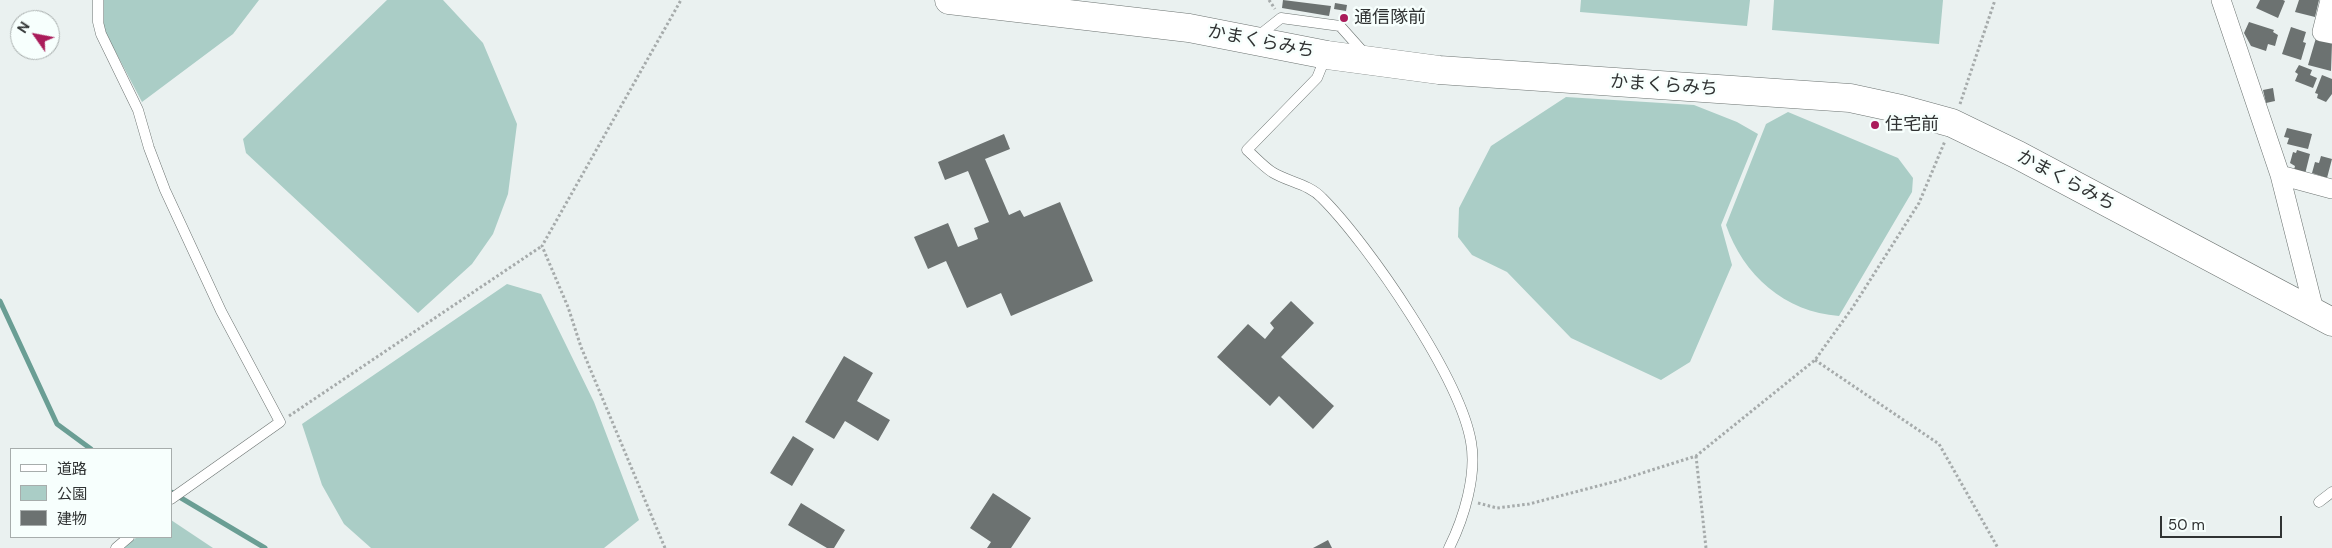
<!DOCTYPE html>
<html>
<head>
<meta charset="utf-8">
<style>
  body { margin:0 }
  #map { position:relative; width:2332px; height:548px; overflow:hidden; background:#eaf1f0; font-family:"DM Sans","Noto Sans JP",sans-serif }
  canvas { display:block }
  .legend { position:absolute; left:10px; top:448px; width:162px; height:90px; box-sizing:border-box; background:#f7fffd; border:1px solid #a7adac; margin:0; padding:6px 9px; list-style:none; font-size:15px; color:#303333 }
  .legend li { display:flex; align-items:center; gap:10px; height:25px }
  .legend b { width:25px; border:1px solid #a7adac }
  .north { position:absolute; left:10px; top:10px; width:50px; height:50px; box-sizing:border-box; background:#f7fffd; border:1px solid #a7adac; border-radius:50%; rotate:303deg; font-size:14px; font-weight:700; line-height:20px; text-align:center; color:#303333 }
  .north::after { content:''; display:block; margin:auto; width:18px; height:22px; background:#aa1c5a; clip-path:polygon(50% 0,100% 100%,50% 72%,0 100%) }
  .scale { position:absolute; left:2160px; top:516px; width:122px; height:22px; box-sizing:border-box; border:2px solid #303333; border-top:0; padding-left:6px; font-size:15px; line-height:18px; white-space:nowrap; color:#303333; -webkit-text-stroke:4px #f7fffd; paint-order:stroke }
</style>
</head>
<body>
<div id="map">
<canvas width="2332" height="548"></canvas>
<ul class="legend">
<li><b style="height:6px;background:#fff"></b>道路</li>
<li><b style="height:14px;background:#aacdc6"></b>公園</li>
<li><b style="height:14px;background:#6c7271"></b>建物</li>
</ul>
<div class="north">N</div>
<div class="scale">50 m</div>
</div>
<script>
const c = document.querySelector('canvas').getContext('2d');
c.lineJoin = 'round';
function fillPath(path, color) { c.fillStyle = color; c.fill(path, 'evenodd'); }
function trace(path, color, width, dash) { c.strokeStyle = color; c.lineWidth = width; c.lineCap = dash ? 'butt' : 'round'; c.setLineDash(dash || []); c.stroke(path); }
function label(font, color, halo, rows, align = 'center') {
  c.font = font + ' "DM Sans","Noto Sans JP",sans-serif'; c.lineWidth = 5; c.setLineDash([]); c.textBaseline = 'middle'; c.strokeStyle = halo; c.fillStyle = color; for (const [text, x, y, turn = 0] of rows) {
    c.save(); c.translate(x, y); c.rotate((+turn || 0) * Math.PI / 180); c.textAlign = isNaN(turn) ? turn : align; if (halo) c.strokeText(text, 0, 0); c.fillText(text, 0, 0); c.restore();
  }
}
fillPath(new Path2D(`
  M104,0H259L233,34L142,102L104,30Z
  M387,0H443L483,43L517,124L508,194L493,234L472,264L418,313L246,153L243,139Z
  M1581,0H1750L1747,26L1580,12Z
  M1774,0H1943L1939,44L1772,30Z
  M1566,97L1694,105L1737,122L1758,134L1721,225L1732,265L1690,362L1661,380L1571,338L1507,272L1472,255L1458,237L1459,208L1491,146Z
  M1788,112L1898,158L1913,178L1912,192L1839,316C1785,312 1743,275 1726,225L1766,124Z
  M507,284L541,294L594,402L639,520L604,548H371L344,524L322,485L302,424Z
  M171,520L213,548H124L137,537H171Z`), '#aacdc6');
trace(new Path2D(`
  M0,301L57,424L91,449
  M171,492L265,548`), '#6a9e94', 5);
fillPath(new Path2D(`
  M1283,0L1331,6L1329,16L1282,8Z
  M2260,0H2283L2285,1L2278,18L2256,8Z
  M2299,0H2319L2315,17L2295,12Z
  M1335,3L1347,5L1346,11L1334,9Z
  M2249,22L2274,30L2273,32L2278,35L2275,46L2268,44L2266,51L2251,46L2244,33Z
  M2291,27L2306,32L2303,42L2306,43L2301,60L2282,54Z
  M2316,38L2332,43L2331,71L2308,65Z
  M2299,65L2312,70L2310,75L2317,78L2313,88L2295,81L2298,74L2295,72Z
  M2322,75L2332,79V94L2326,102L2317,98L2318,94L2315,93Z
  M2273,88L2275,101L2266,103L2263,90Z
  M2287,128L2312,134L2308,149L2287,144L2289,138L2284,137Z
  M1004,134L1010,149L985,159L1009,215L1020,210L1024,217L1060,202L1093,281L1011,316L1001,293L967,308L946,261L928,269L914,237L948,223L958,247L978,239L974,228L989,222L968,171L945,180L938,162Z
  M2297,150L2310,154L2305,174L2294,170L2295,166L2290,163L2293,152L2296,153Z
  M2321,156L2332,159L2327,178L2312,173L2315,162L2319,163Z
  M1291,301L1314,323L1281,357L1334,406L1313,429L1279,396L1270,406L1217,357L1248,324L1265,339L1274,328L1270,323Z
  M844,356L873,373L857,401L890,420L878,441L845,421L834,439L805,422Z
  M793,436L814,449L792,486L770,473Z
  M993,493L1031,518L1011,548H987L991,542L970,528Z
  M801,503L845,530L834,548H827L788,525Z
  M1328,540L1332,548H1313Z`), '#6c7271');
const service = new Path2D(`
  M98,0V22L101,34L138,110L149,148L165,190L221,311L280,422L171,499
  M1257,37L1281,18L1340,26L1365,54
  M1326,56L1317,78L1247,150C1255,157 1263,166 1272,172C1288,182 1309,184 1322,198C1369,245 1460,378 1471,442C1477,475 1464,518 1449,548
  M2319,502L2332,492
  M116,548L129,537`);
const minor = new Path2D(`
  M2221,0L2280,175L2315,314
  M2330,0L2322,32L2332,34
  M2280,175L2332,189`);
const secondary = new Path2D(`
  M949,0L1189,28L1327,55L1439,70L1850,98L1901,109L1952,123L2018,155L2332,322`);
trace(service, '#6c7371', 11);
trace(minor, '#6c7371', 20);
trace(secondary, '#6c7371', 29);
trace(new Path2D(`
  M1269,0L1275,9
  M1960,104L1995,0
  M1815,360L1939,444L1998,548
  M289,416L542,246
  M1696,456L1706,548
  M1478,503L1497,508L1529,504L1617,481L1696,456L1815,360L1853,307L1919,203L1945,141
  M665,548L581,347L568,307L542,246L681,0`), '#a6abab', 3, [2.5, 2.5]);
trace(service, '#fff', 10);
trace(minor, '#fff', 19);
trace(secondary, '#fff', 28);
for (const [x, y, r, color] of [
  [1344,18,5,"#aa1c5a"],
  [1875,125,5,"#aa1c5a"]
]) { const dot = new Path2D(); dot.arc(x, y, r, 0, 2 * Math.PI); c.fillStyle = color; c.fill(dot); trace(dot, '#f7fffd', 2); }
label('18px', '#303333', '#f7fffd', [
  ["通信隊前",1354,18],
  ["住宅前",1885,125]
], 'left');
label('18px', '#303333', '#f7fffd', [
  ["かまくらみち",1261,42,11],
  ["かまくらみち",1664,86,4],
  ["かまくらみち",2066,181,28]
]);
</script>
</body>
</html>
